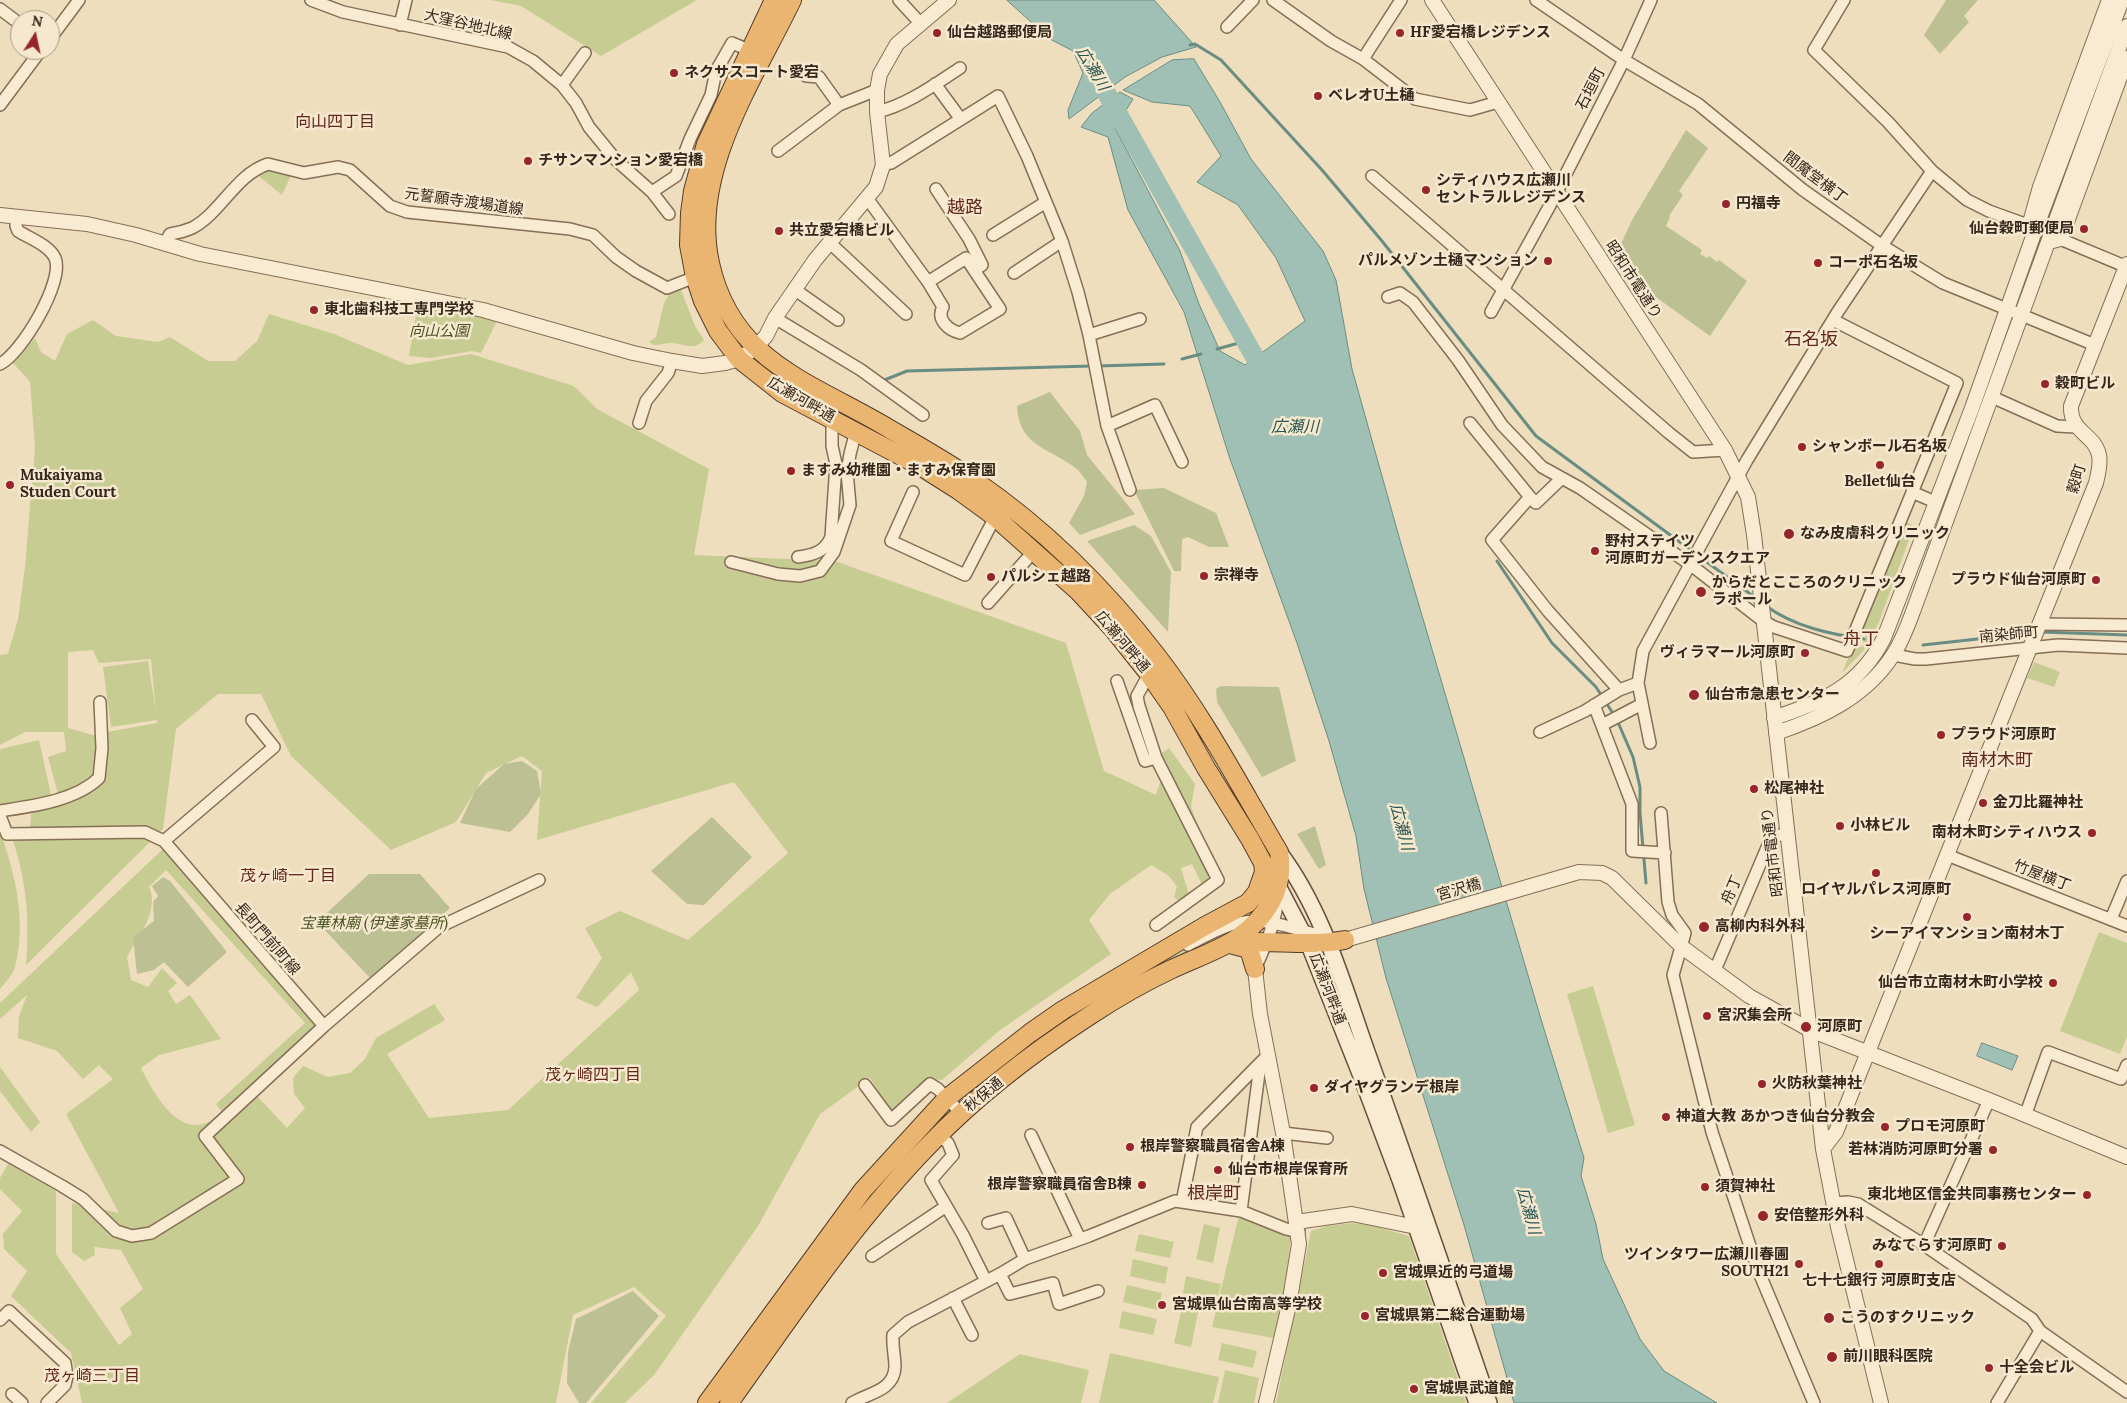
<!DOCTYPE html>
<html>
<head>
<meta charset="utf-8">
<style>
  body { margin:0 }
  #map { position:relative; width:2127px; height:1403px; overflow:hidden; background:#eedebe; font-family:Lora,serif }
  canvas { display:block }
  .north { position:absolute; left:10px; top:10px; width:50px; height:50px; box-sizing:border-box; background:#f5e8ce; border:1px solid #a89b87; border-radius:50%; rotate:10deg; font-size:14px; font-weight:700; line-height:20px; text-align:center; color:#35271c }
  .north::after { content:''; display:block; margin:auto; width:18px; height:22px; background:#96262b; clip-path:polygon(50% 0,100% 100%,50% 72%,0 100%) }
</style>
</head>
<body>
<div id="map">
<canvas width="2127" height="1403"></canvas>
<div class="north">N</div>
</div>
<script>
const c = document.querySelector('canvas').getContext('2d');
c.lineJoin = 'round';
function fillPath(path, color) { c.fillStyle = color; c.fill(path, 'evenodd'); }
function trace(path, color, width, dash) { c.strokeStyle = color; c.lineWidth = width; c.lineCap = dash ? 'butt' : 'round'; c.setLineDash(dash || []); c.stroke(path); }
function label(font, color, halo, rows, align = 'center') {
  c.font = font + ' Lora,"Noto Sans JP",serif'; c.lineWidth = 5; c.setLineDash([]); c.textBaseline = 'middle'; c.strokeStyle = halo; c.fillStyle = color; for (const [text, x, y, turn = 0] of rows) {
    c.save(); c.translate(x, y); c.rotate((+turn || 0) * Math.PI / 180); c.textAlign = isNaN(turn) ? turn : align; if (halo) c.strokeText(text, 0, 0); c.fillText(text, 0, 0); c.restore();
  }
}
fillPath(new Path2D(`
  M491,0H697L601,56L521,6Z
  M262,170H271L291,175L282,195L256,174Z
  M681,290L695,326L704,340C693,352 684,343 671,343C665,343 660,345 654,345L649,342L656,337L664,303L670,293Z
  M418,303L497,321L481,353L472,351L431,358L409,356Z
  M269,314L334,334L408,365L471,354L574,386L597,409L709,469L694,555L835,561L1066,643L1104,771L1156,795L1162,776L1157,757L1169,748L1195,784L1191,807L1212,861L1205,891L1192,864L1181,868L1189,895L1179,901L1174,897L1177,887L1169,876L1151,865L1110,894L1089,920L1111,954L1000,1030L942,1080L930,1079L897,1111H891L870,1078L820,1114L758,1226L654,1375L625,1403H591L666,1316L634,1287L573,1315L556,1403H82L71,1353L11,1296L27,1271L4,1249L3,1234L22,1211L0,1189V1178L8,1164L56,1191V1254L119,1345L132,1334L120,1308L143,1289L121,1250L94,1247L95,1255L84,1261L72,1252V1203L119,1213L66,1114L113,1079L99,1065L83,1079L57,1051L18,1038L19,1016L27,995L0,1019V1003L164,848L318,1026L223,1113L216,1104L305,1023L166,870L149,887C160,910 138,937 127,957L131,980L148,987L162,968L177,983L168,991L176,1004L190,995L221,1039L159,1055L141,1068C151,1088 174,1132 202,1124C217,1121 244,1104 258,1097L287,1128L305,1108L294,1094L293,1078L303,1066L328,1077L350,1073L365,1059L376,1038L434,1004L445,1020L387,1054L429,1118L508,1110L639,990L631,972L597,1007L576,998L602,958L585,928L620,911L688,940L788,853L734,782L537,840L542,771L522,756L486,773L456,822L391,850L291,756L261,694H218L176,729L163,829L26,965C30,913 26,879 10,831L30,828L31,814C48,808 99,793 105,775C109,762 107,745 107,732L157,723V720L111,727L103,667L148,661L156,712L151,659L99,663L93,650L68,652V728L100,737L97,775L85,784L58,794L48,757L66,751L64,732H25L0,745V655L8,654L18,619L25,567L35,447L30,382L13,363L35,338L41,352L55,361L67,334L93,320L116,336L158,342L170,337L208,361H235L257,341Z
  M1906,522L1914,526L1879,622L1864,650L1842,673L1853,646L1862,647L1866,634L1859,632Z
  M2034,662L2060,672L2054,687L2027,678Z
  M39,740L51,795L0,806V749Z
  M0,831C15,872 27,922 15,967C13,974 5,983 0,989Z
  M2099,932L2127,943V1037L2120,1054L2060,1031Z
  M1212,937L1213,939L1155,968L964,1100L963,1099C971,1088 987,1078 998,1069C1062,1016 1136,974 1212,937Z
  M1593,986L1635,1125L1608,1133L1567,994Z
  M0,1067L40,1122L31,1132L0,1091Z
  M945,1115L948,1116L812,1275L720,1403H718C790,1304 857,1200 945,1115Z
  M1239,1215H1244L1291,1236L1286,1281L1274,1338L1212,1327Z
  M1353,1223L1370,1225L1409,1236L1466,1403H1276L1311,1231L1327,1226Z
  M1204,1224L1220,1228L1213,1263L1196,1259Z
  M1139,1234L1174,1242L1170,1258L1135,1251Z
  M1133,1259L1168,1267L1165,1284L1130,1276Z
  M1186,1276L1221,1284L1217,1301L1183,1293Z
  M1127,1285L1162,1293L1158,1310L1123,1302Z
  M1182,1308L1198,1312L1191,1347L1174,1343Z
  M1122,1311L1157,1319L1153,1335L1119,1328Z
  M1222,1343L1257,1351L1253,1368L1218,1360Z
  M1110,1353L1219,1377L1213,1403H1099Z
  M1020,1354L1089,1370L1081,1403H947Z
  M1225,1370L1259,1378L1254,1403H1218Z`), '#c7cc92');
fillPath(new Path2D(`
  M1946,0H1978L1964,16L1969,22L1940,54L1924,35Z
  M1686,130L1708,148L1679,191L1683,195L1669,216L1670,217L1666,226L1702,250L1700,254L1707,258L1709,256L1717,262L1719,260L1747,281L1710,336L1635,282L1616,255L1632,220Z
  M1050,392L1080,431L1087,455L1135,514L1080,535L1069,523L1084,496L1087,482C1084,478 1081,473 1078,470C1052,448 1019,448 1017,406Z
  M1164,488L1216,513L1229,547H1209L1188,537L1182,539L1181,571H1174L1134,490Z
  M1134,525L1151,536L1171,572L1168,632L1087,541Z
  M1221,686L1279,687L1296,761L1262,777L1217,702L1216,689Z
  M522,761L537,771L541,794L528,814L510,832L460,823L476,789L504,764Z
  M712,817L752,857L704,905L687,904L651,871Z
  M1315,826L1326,865L1319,869L1297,834Z
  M369,874H420L450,908L372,980L317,922Z
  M163,877L170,881L227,952L188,987L164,962L154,970L137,974L133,937L154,921L153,902L158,896L152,886Z
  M633,1291L659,1316L586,1403H579L567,1383L568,1352L576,1319Z`), '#bcc092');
const water = new Path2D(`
  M1007,0H1154L1196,47L1162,57L1125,77L1069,119L1068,110L1083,73L1073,51L1050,39Z
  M1194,59L1220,102L1251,159L1323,251L1336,280L1352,369L1403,551L1543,1026L1584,1158L1581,1176L1596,1224L1603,1259L1640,1339L1664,1371L1717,1403H1514L1464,1225L1386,978L1364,889L1356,836L1329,741L1297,643L1229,456L1184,312L1128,210L1108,137L1081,127L1092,113L1120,92L1133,99L1115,128L1180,251L1199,304L1220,351L1245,365L1305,321L1276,258L1238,205L1197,182L1221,156L1190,106L1152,102L1123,90L1172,60Z
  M1982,1043L2018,1056L2012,1070L1977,1056Z`);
fillPath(water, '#a1c0b5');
trace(water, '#698d83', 1);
trace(new Path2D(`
  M1190,45L1195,44L1221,60L1322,170L1382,241L1536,436L1757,599
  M1217,349L1246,341
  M1182,359L1201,354
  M1098,366L1164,364
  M882,381L907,371L1092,366
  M1497,561L1552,643L1596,687L1614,715
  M1766,606C1795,627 1830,634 1864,639
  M2041,632L2127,635
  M1923,645L2032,633
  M1617,720L1633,757L1640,787V813L1646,883`), '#698d83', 3);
trace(new Path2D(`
  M1093,69L1267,379`), '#a1c0b5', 19);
const minor = new Path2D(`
  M311,0L343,12L508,47L533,61L562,85L576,103L589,127L616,160L652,192L669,214
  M899,0L921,24
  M1273,0L1331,41L1363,59L1415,99L1470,110L1498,102
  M1536,0L1624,60L1698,104L1803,190L1881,245L1943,283L2095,345
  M1844,0L1814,50L1888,122L1932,171L1967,200L1989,211L2036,228
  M0,9L20,24
  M400,25L406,0
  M1227,27L1253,0
  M50,39L79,0
  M1363,59L1401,0
  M806,76L819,77L839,105
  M935,84L960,118
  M562,85L585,53
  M0,105L41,50
  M877,112C907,105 934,85 960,68
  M778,151L839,105L877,90
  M883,165L891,163L998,96L1027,156L1062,241L1078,292L1089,335L1107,426L1130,490
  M1372,176L1669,433L1693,452L1725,450
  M936,189L969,239L982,265L974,270
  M652,192L676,176L690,139L711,95L716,71L732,43L749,50
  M867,198L928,282L943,307C936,319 948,330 960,333L1000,309L966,258L928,282
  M993,235L1046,202
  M2060,239L2127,267
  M829,242L906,314
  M165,243L170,234C177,233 185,231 192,228C222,212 235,175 268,164L304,173L338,167L350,170L390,206L407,212L570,229L593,235L616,257L636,271L667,288L695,277
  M1014,273L1062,241
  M794,289L838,320
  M1388,297L1400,293L1413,302L1458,360L1502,425L1542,467L1580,488L1691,565L1763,621L1774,627L1847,651L1957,383L1833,320
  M1491,312L1549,207L1624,60L1651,0
  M775,318L861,370L923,415
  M1089,335L1140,319
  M0,364C21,354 65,281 55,258C49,245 29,238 18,231L16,226L17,216
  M1992,397L2057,426L2076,427
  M639,423L646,401L668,373L672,361
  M1470,423L1530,497
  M1107,426L1155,405L1182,462
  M1561,479L1536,503L1530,497L1492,540L1548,611L1619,690
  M913,492L891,541L965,575L995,517
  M1912,492L1935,502
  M798,557C813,555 825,552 831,537L836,464L832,446V419
  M731,562L778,574L800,576L820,571L834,552L850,505L847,472L850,454L856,431
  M988,603L1034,551
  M2039,624L2127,625
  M1894,655L1915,659H1926L2058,645L2127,648
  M1117,681L1145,761L1156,758L1139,706L1137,696L1149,674
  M1594,705L1632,804V851L1665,853
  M1602,725L1642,704
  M1540,732L1585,711L1619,690L1638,683
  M1650,743L1638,683L1643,651L1747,460L1837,313L1932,171
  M1156,758L1218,880L1156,925
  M0,811C32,806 75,801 99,778L102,748L100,702
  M1661,813L1668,902L1672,915L1685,933L1673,975L1712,1132L1758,1270L1814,1403
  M0,816L7,834L145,832L164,841L324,1026L205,1136L238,1179L151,1233L132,1236L116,1231L83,1199L62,1186L0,1151
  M164,841L274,747L252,720
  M1947,855L2127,926
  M2111,919L2127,881
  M1188,945C1204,937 1221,926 1238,923C1270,916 1300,932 1330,938
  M1255,969C1265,946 1277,920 1278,895
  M1715,970L1769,843L1774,836L1788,834
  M324,1026L439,927L539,880
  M865,1085L891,1120L930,1084L938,1089L961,1113
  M2025,1116L2048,1052L2121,1079L2127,1065
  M1283,1133L1327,1138
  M939,1135L948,1143L953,1155L931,1180L963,1235L986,1281
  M1031,1135L1080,1239
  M1182,1202L1197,1127L1268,1055
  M1833,1203L1848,1202L1858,1204L1924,1245L2032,1319L2040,1331L2127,1392
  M1241,1211L1260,1065
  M988,1223L1006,1218L1025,1259
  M1924,1245L1989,1100
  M872,1256L945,1207
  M1000,1274L1010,1294L1053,1283L1059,1304L1098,1291
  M953,1298L972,1335
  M0,1320L9,1311L65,1363L67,1376L65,1385L47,1403
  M12,1394L22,1403
  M852,1403C868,1393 894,1391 895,1367C895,1356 892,1346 893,1335L908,1322L1000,1274L1025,1259L1089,1236L1175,1201L1241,1211L1286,1229L1299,1232
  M1997,1403L2040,1331`);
const tertiary = new Path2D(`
  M1432,0L1725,450L1748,497L1754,535L1823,1149L1838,1227L1881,1403
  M0,215L87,224L136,235L200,254L483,310L633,353L672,361L702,366L725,363L739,359L755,348L766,336L775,318L815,260L876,187L883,165L877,112V90L880,74L897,44L949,0
  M2031,219L2040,187L2109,0
  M2049,242L2060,239L2064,230L2127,58
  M1774,718C1823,701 1859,687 1884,638L1972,408L2036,228L2122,0
  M1776,733C1821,718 1866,697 1893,655C1903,640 1909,622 1915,606L2127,26
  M1345,940L1579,872L1602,873L1612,878L1682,947L1749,996L1810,1030L1989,1100L2127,1157
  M1255,969L1260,1014L1283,1133L1299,1244L1289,1305L1266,1403
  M1823,1149L1836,1132L2096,483C2098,474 2101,464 2099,455C2094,433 2070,433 2071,406L2127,264
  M1296,1222L1352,1214L1416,1227`);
const secondary = new Path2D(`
  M1279,852C1323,910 1343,984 1367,1052C1409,1169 1449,1286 1489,1403
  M1274,878L1309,945L1361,1076L1400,1180L1477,1403`);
const trunk = new Path2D(`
  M1233,943C1270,939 1307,947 1345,940
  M1230,944L1249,949L1255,969
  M707,1403L863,1190L947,1098L1030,1033L1063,1010L1205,926L1248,903L1257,892L1264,872L1263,863L1250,839L1206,768L1172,707L1149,674L1113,629L1078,591L995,517L958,490L920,466L782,393L739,359L718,331L703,301L695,277L689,245L690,213L693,191L706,144L774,0
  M729,1403C792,1315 853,1223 929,1145C976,1096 1032,1053 1089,1016C1115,999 1142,983 1170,970C1210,951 1248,943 1271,902C1280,886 1282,869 1279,852C1240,786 1204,717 1157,656C1106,590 1044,528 975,481C949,463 921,447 893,431C817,384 732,365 710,263C690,172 754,79 792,0`);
trace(minor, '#866e57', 14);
trace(tertiary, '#866e57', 16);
trace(secondary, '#684f3a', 18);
trace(trunk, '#543c2b', 20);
trace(minor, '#f9ebd1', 11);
trace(tertiary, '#f9ebd1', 14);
trace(secondary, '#f9ebd1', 15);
trace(trunk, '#eab570', 18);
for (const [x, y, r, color] of [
  [937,33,5,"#96262b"],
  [1400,33,5,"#96262b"],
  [674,73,5,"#96262b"],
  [1318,96,5,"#96262b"],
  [528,161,5,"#96262b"],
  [1426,190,5,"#96262b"],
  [1726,204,5,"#96262b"],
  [2084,229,5,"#96262b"],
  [779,231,5,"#96262b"],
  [1548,261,5,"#96262b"],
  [1818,263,5,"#96262b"],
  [314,310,5,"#96262b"],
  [2045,384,5,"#96262b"],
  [1802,447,5,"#96262b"],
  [1880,465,5,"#96262b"],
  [791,471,5,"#96262b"],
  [10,485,5,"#96262b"],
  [1789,534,6,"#96262b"],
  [1595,551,5,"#96262b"],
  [1204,576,5,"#96262b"],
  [991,577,5,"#96262b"],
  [2096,580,5,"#96262b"],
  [1701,592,6,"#96262b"],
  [1805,653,5,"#96262b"],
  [1694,695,6,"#96262b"],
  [1941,735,5,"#96262b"],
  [1754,789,5,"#96262b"],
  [1983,803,5,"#96262b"],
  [1840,826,5,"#96262b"],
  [2092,833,5,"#96262b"],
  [1876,873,5,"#96262b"],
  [1967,917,5,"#96262b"],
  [1704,927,6,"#96262b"],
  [2053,983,5,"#96262b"],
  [1707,1016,5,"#96262b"],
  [1806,1027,6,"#96262b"],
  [1762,1084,5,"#96262b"],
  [1314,1088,5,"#96262b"],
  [1666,1117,5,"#96262b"],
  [1885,1127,5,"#96262b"],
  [1130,1147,5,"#96262b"],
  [1993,1150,5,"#96262b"],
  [1218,1170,5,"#96262b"],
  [1142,1185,5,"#96262b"],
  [1705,1187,5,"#96262b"],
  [2087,1195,5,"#96262b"],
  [1763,1216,6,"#96262b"],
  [2002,1246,5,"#96262b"],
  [1799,1264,5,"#96262b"],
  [1879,1264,5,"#96262b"],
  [1383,1273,5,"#96262b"],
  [1162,1305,5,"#96262b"],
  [1365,1316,5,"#96262b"],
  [1829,1318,6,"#96262b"],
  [1832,1357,6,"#96262b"],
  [1989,1368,5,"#96262b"],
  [1414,1389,5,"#96262b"]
]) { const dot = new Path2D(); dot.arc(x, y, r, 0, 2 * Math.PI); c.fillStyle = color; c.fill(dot); trace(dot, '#f5e8ce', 2); }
label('15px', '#35271c', '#f5e8ce', [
  ["大窪谷地北線",468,25,13],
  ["石垣町",1591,89,-63],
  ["閻魔堂横丁",1815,178,37],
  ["元誓願寺渡場道線",464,202,8],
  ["昭和市電通り",1633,280,57],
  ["広瀬河畔通",801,400,30],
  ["穀町",2077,479,-74],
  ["南染師町",2009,635,-5],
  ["広瀬河畔通",1122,642,50],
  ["昭和市電通り",1773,852,-97],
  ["竹屋横丁",2042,876,21],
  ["宮沢橋",1459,890,-16],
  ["舟丁",1732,890,-67],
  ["長町門前町線",267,939,49],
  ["広瀬河畔通",1327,989,69],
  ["秋保通",984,1095,-39]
]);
label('bold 15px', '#35271c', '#f5e8ce', [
  ["仙台越路郵便局",947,33],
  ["HF愛宕橋レジデンス",1410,33],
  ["ネクサスコート愛宕",684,73],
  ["ベレオU土樋",1328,96],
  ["チサンマンション愛宕橋",538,161],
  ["シティハウス広瀬川",1436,181],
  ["セントラルレジデンス",1436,198],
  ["円福寺",1736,204],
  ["仙台穀町郵便局",2074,229,"right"],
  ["共立愛宕橋ビル",789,231],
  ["パルメゾン土樋マンション",1538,261,"right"],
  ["コーポ石名坂",1828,263],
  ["東北歯科技工専門学校",324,310],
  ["穀町ビル",2055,384],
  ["シャンボール石名坂",1812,447],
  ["ますみ幼稚園・ますみ保育園",801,471],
  ["Mukaiyama",20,476],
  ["Studen Court",20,493],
  ["Bellet仙台",1880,482,"center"],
  ["なみ皮膚科クリニック",1800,534],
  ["野村ステイツ",1605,542],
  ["河原町ガーデンスクエア",1605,559],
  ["宗禅寺",1214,576],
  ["パルシェ越路",1001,577],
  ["プラウド仙台河原町",2086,580,"right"],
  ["からだとこころのクリニック",1712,583],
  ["ラポール",1712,600],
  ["ヴィラマール河原町",1795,653,"right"],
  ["仙台市急患センター",1705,695],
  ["プラウド河原町",1951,735],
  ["松尾神社",1764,789],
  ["金刀比羅神社",1993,803],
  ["小林ビル",1850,826],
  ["南材木町シティハウス",2082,833,"right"],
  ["ロイヤルパレス河原町",1876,890,"center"],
  ["高柳内科外科",1715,927],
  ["シーアイマンション南材木丁",1967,934,"center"],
  ["仙台市立南材木町小学校",2043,983,"right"],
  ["宮沢集会所",1717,1016],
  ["河原町",1817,1027],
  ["火防秋葉神社",1772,1084],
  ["ダイヤグランデ根岸",1324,1088],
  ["神道大教 あかつき仙台分教会",1676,1117],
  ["プロモ河原町",1895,1127],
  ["根岸警察職員宿舎A棟",1140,1147],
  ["若林消防河原町分署",1983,1150,"right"],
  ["仙台市根岸保育所",1228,1170],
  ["根岸警察職員宿舎B棟",1132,1185,"right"],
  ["須賀神社",1715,1187],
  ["東北地区信金共同事務センター",2077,1195,"right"],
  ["安倍整形外科",1774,1216],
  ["みなてらす河原町",1992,1246,"right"],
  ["ツインタワー広瀬川春圃",1789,1255,"right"],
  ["SOUTH21",1789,1272,"right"],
  ["宮城県近的弓道場",1393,1273],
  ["七十七銀行 河原町支店",1879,1281,"center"],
  ["宮城県仙台南高等学校",1172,1305],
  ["宮城県第二総合運動場",1375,1316],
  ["こうのすクリニック",1840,1318],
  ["前川眼科医院",1843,1357],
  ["十全会ビル",1999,1368],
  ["宮城県武道館",1424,1389]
], 'left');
label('italic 15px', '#485222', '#f5e8ce', [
  ["向山公園",439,332],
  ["宝華林廟 (伊達家墓所)",374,924]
]);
label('italic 16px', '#2a5651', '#f5e8ce', [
  ["広瀬川",1092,69,59],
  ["広瀬川",1295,427],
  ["広瀬川",1401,827,75],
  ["広瀬川",1528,1211,75]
]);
label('16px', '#63271a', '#f5e8ce', [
  ["向山四丁目",335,122],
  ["茂ヶ崎一丁目",288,876],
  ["茂ヶ崎四丁目",593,1075],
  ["茂ヶ崎三丁目",92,1376]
]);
label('18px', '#63271a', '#f5e8ce', [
  ["越路",965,208],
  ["石名坂",1811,340],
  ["舟丁",1861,640],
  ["南材木町",1997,761],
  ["根岸町",1214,1194]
]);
</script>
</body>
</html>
